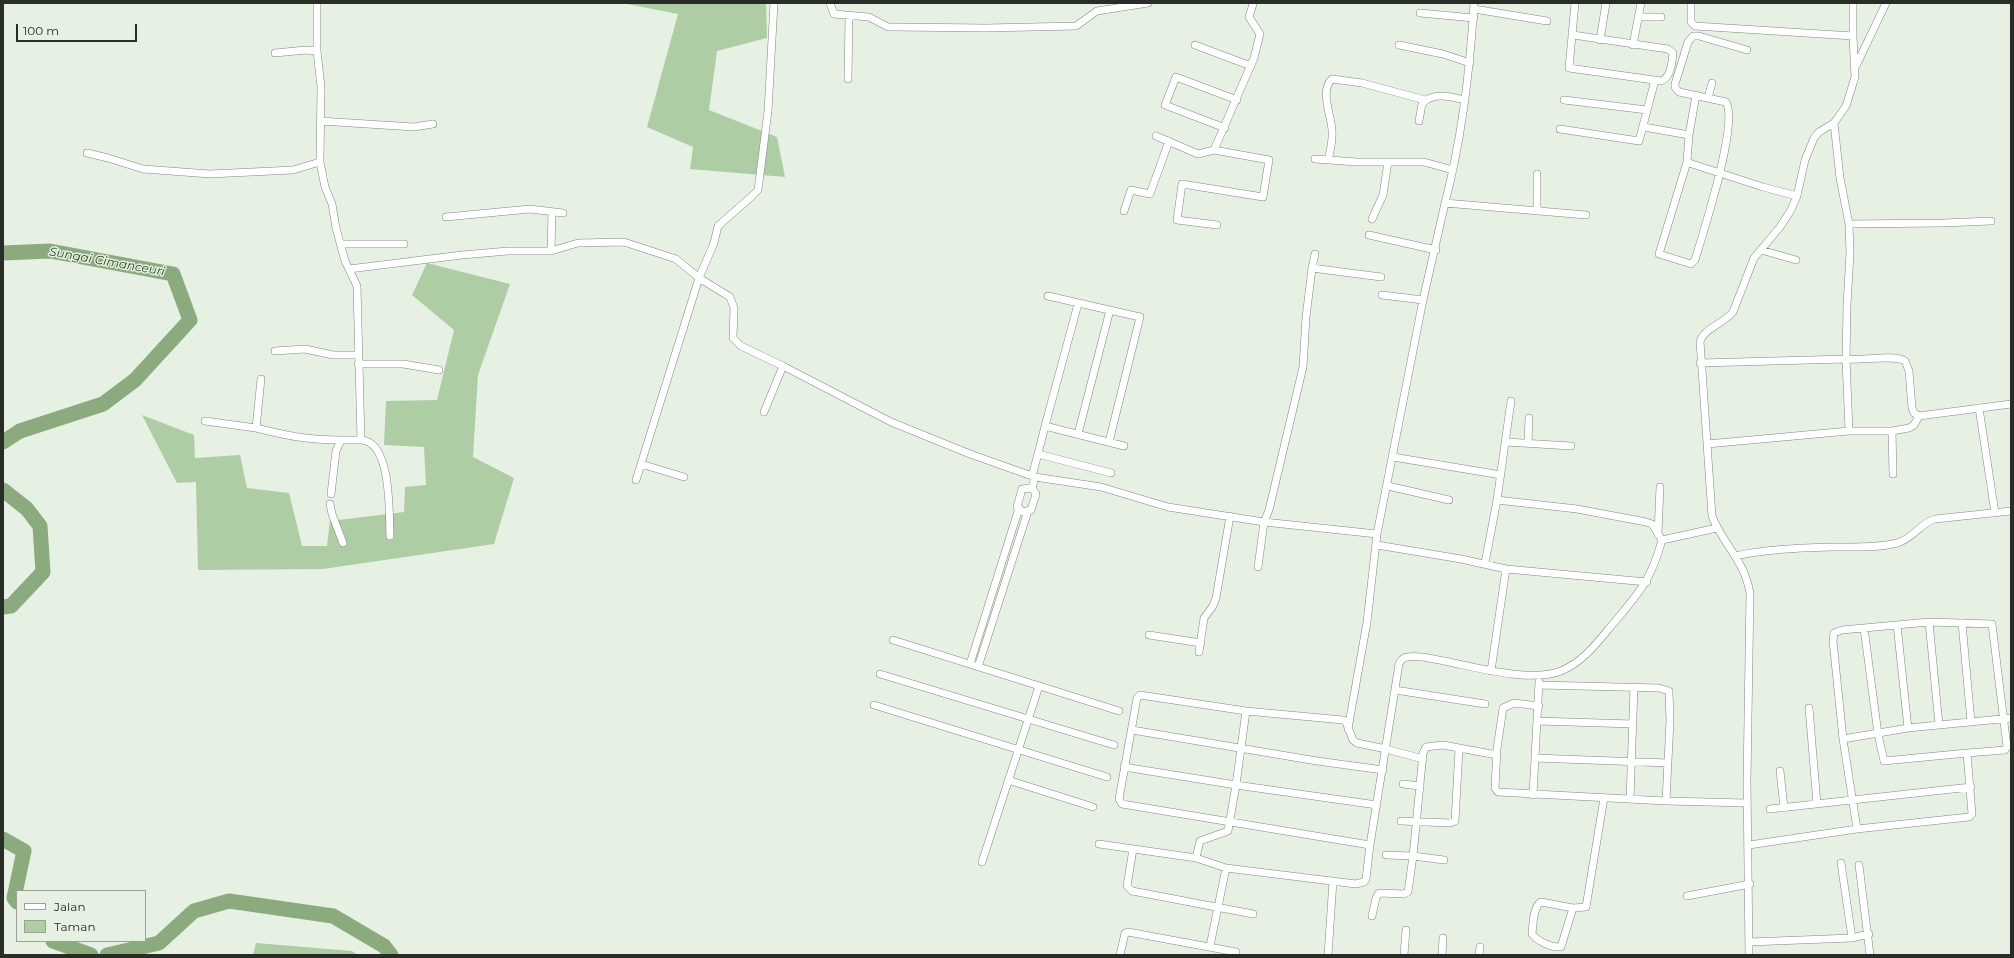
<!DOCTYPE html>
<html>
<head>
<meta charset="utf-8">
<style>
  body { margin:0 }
  #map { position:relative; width:2014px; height:958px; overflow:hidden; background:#e6f0e3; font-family:Montserrat,sans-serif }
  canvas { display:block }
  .frame { position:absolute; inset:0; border:4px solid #292d28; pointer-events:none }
  .legend { position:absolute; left:16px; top:890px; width:130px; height:52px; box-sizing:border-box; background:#e6f0e3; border:1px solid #9aa298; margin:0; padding:5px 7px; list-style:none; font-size:12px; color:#292d28 }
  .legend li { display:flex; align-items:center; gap:8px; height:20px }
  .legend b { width:20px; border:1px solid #9aa298 }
  .scale { position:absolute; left:16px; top:24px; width:121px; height:18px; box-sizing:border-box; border:2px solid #292d28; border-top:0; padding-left:5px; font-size:12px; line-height:14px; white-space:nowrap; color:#292d28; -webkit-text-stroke:3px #e6f0e3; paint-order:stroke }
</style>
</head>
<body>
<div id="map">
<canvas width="2014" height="958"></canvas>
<div class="frame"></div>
<ul class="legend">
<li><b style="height:5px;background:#fff"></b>Jalan</li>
<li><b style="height:11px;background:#afcda5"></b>Taman</li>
</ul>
<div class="scale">100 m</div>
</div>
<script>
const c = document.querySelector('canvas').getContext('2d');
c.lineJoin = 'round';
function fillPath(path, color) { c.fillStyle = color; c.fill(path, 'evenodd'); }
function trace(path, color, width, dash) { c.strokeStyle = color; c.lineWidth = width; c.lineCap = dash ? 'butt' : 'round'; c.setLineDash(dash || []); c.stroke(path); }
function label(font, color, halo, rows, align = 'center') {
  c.font = font + ' Montserrat,sans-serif'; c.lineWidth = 3; c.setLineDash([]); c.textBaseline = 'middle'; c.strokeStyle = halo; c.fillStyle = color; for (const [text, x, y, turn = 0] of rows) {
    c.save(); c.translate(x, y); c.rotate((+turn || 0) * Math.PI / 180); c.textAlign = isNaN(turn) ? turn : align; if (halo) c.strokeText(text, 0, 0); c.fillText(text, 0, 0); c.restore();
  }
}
fillPath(new Path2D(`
  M622,3H766L767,38L717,51L709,110L777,137L785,177L690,169L693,147L647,127L678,14Z
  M427,263L510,284L478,375L473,457L514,478L494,544L323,569L198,570L196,482L177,483L142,415L194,435L195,458L240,455L247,488L289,493L302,546H327L330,521L404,512L405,487L426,485L424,447L384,445L386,401L437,400L454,330L412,295Z
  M256,943L352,951L358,955H253Z`), '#afcda5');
trace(new Path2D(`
  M3,253L50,251L173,274L190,320L135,380L103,404L20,431L3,442
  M3,490L27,509L40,526L43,572L11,606L3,607
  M3,839L24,851L14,898L17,902
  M53,941L91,955
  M107,955L159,943L194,911L229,901L333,916L384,946L391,955`), '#8bab7f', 15);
const street = new Path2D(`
  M317,3V51L321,87L320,162L325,187L332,204L336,228L345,261L357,286L361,440C392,441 389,515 390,536
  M830,3L834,14L869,17L888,27H894L987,28L1076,26L1097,11L1148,3
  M1691,3V22L1695,26L1853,36
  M1474,9L1547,21
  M1420,13L1474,18
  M1638,17H1661
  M1573,35L1668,49L1673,53C1672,62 1671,78 1661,81L1569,68L1575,3
  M1600,40L1606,3
  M1195,45L1251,66
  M1399,45L1443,54L1470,63
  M1633,45L1641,3
  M275,53L306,50L317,51
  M1856,66L1886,3
  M848,79L849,16
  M1708,98L1712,83
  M1564,100L1647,110
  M320,121L414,127L433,124
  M1419,121L1422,104C1432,91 1452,97 1465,100
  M1834,123L1840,178L1849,224L1850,253L1847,305L1846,359C1861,361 1894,354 1905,361L1909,371L1912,408L1914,413L1919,416L2011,404
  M1644,127L1689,135L1687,162L1692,164L1763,187L1797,196
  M1225,128L1165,105L1176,77L1237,100
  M1560,129L1639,141L1655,80
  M1689,135L1696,95
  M1156,136L1198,154L1214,150L1254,58L1260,34L1249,17L1253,4
  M1214,150L1269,160L1263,197L1182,184L1177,220L1217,225
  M87,153L108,158L143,169L210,174L293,170L320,162
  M1315,159L1357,162H1424L1453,170
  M1328,160C1330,151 1333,141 1332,131C1332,117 1319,91 1332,79L1362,83L1425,100
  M1687,162L1659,254L1691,264L1695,260C1703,233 1739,123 1726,102L1679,92L1675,87V84L1688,42L1693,36H1699L1747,50
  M1537,174V211
  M1445,203C1462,138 1470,70 1474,3
  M1124,211L1131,190L1150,194L1169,141
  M446,217L530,209L563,213
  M1372,219L1383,195L1388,162
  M1849,224L1943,223L1991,221
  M1369,235L1436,250
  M340,244H404
  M1761,250L1796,260
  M551,251L552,212
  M1312,268L1315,254
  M349,269L462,255L508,251H551L578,243L624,242L676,259L699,278L730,297L734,308L733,338L741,346L783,366L891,422L970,454L1035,477L1101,487L1168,507L1264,522L1377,534
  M1382,295L1423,300
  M1048,296L1140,317L1109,442
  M275,351L305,349L333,355H358
  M1700,363L1846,359L1849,431
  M358,364H403L439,370
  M261,379L256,428C288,436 308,440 341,440
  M1511,401L1497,500L1577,509L1646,522L1652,524L1662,540
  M1979,408L1995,513
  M764,412L783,366
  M205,421L256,428
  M1045,426L1078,304
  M1892,431L1893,474
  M1078,434L1110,310
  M1506,442L1571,446
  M1528,443L1529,418
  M1707,444L1849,431H1892L1909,428L1914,425L1919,416
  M1038,454L1045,426L1124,446
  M1393,457L1501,475
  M641,464L684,477
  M1032,476L1038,454L1111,473
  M636,480L699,278L714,243L718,226L751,197L758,190L768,111L774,3
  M1388,486L1449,500
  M1032,488L1022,489L1017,507L1023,512L1031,510L1036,494L1032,488L1035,477
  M331,494L336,451L341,440H361
  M330,504L332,514L343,543
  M1658,534L1660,487
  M1377,545L1461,559L1506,569L1647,582
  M1735,556C1767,549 1799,548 1832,547C1853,547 1877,548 1897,543C1913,539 1920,523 1935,519L2011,511
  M1485,563L1497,500
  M1258,567L1264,522L1269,510L1303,367L1306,317L1312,268L1381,277
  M1929,622L1939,725
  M1962,623L1971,722
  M1897,625L1908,728
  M1864,628L1878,734L1884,761L1967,753
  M1149,635L1201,643
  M893,640L1119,711
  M1199,652L1204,618L1213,606L1216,598L1230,516
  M970,664L1019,508
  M978,667L1028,511
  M1491,671L1506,569
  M880,674L1114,745
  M1540,685L1659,688L1669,691L1670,721L1666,801
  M1395,690L1485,704
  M874,705L1107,777
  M1539,706L1514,703L1503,708L1497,749L1495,788L1498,792L1666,801L1747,803
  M1809,708L1817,804
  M1246,711L1343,720L1346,722L1353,740L1357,743L1386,749L1423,759
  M1537,721L1633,724
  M1348,729L1367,622L1377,534L1423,300L1445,203L1586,215
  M1132,730L1317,761L1383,770
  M1843,739L1908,728L2011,718
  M1535,758L1668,763
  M1124,767L1236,785L1228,831L1200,841L1196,858
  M1780,771L1784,808
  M1008,780L1093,807
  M1403,784L1420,786
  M1533,795L1539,682
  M1630,799L1634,687
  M1377,805L1236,785L1246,711L1140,695L1137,698L1119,799L1122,804L1370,845L1399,664C1401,660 1403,657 1408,657C1419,655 1433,659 1444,661C1475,667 1531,683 1561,671C1584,661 1596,644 1612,625C1638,594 1651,581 1662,540L1717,528
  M1770,809L1971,787
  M1401,821L1450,823L1455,821L1459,749
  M1099,844L1196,858L1226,868L1356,884L1364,882L1366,879L1370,845
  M1749,845L1857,829L1843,739L1833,641L1834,633L1842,630L1929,622L1992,624L2007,747L2005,750L1967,753L1972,814L1969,817L1857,829
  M1133,849L1127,886L1132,891L1253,914
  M1386,855L1413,856L1423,753L1426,747L1443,745L1497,755
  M982,862L1039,686
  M1841,863L1852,938
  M1859,865L1870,955
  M1687,896L1750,884
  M1573,908L1561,947C1552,948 1537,941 1532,934C1533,925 1533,907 1541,902L1573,908L1586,907L1604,798
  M1372,916L1376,898L1379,893L1404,894L1408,892L1413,856L1444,860
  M1749,942L1852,938L1869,934
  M1210,946L1226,868
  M1120,955L1125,933L1128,932L1236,952
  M1328,955L1333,881
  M1404,955L1406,930
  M1442,955L1443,938
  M1479,955L1480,947
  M1749,955L1747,781L1750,593C1744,559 1723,545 1712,516L1700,341C1706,327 1723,324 1733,312L1754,258L1780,227L1791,210L1797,196L1805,160L1814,138L1819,132L1834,123L1846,106L1855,77L1853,36V3`);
trace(street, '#7f897c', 8);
trace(street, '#fff', 7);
label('italic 12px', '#1b3c0d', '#e6f0e3', [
  ["Sungai Cimanceuri",107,262,10]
]);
</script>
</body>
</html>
